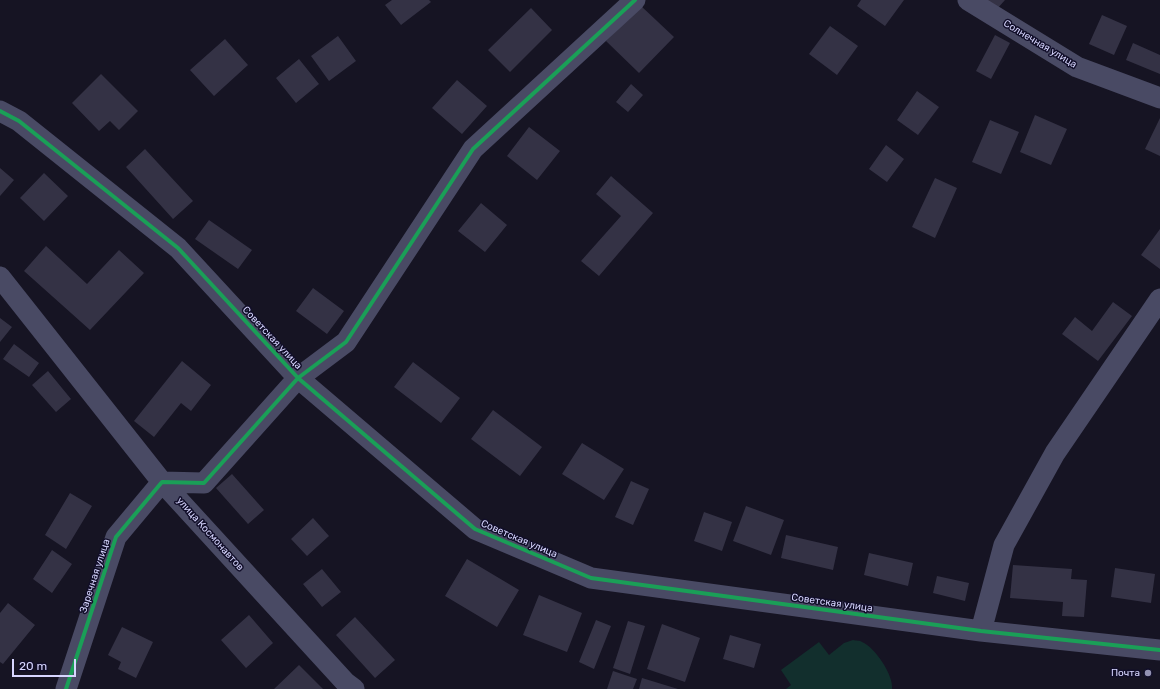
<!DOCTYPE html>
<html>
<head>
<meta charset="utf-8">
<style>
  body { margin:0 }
  #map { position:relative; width:1160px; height:689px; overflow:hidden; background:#161423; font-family:Rubik,sans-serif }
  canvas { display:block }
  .scale { position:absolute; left:12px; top:659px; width:64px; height:18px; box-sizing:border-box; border:2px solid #d7d6ff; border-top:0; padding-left:5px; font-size:12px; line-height:14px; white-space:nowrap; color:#d7d6ff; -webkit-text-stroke:3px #110e29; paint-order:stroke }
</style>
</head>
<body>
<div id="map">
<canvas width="1160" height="689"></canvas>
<div class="scale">20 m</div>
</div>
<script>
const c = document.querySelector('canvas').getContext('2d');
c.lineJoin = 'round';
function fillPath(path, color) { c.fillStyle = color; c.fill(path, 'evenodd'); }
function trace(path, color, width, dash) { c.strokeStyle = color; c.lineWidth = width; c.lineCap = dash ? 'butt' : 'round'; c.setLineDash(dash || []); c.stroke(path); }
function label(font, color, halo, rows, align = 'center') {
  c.font = font + ' Rubik,sans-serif'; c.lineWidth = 3; c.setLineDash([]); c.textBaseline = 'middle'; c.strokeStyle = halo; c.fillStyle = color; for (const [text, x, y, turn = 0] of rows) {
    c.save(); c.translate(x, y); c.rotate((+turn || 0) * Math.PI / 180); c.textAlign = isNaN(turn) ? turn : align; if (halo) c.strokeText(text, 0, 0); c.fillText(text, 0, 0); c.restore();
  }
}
fillPath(new Path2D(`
  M853,640C856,641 860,640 862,642C875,647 894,676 892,689H786L791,685L781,670L819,642L829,655L844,643Z`), '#122f2d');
fillPath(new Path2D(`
  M392,0H429L431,2L401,25L385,5Z
  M861,0H904L885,26L857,6Z
  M987,0H1005L997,9Z
  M640,5L674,37L639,73L606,41Z
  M531,8L552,30L510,72L488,50Z
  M1102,15L1127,26L1114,55L1089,44Z
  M830,26L858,46L837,75L809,54Z
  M995,35L1010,43L991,79L976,71Z
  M338,36L356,61L329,81L311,56Z
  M225,39L248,65L214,96L190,70Z
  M1133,43L1160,55V74L1126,60Z
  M299,59L319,84L296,103L276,78Z
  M101,74L138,111L119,130L110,121L99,131L72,103Z
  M457,80L487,106L462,134L432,108Z
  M631,84L643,95L628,112L616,102Z
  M917,91L939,107L918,135L897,120Z
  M1035,115L1067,129L1051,165L1020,152Z
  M1160,118V156L1145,149Z
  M990,120L1019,132L1001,174L972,162Z
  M529,127L560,151L537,180L507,156Z
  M886,145L904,159L887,182L869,169Z
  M145,149L193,201L173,219L126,167Z
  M0,168L14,180L0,196Z
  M44,173L68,196L44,221L20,198Z
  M611,176L653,213L599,276L581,261L621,216L596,194Z
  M935,178L957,188L935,238L912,227Z
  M481,203L507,225L485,252L458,231Z
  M209,220L252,250L238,269L195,239Z
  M1160,229V269L1141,255Z
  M46,246L87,284L119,250L144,273L90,330L24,271Z
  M313,288L344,311L327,334L296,311Z
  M1113,302L1132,316L1098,361L1062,334L1075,317L1092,331Z
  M0,318L12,327L0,342Z
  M14,344L39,363L29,377L3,359Z
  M182,361L211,385L191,411L181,403L154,437L134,421Z
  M413,362L460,398L441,423L394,387Z
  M48,371L71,399L56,412L32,385Z
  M493,410L542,447L520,476L471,439Z
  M582,443L624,469L604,500L562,474Z
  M232,474L264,510L248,524L216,488Z
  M631,481L649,489L633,525L615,517Z
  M70,493L92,506L66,549L45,535Z
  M746,506L784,520L771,555L733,541Z
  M704,512L732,522L722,551L694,541Z
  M313,518L329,536L307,556L291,539Z
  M786,535L838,547L833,570L781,558Z
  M52,550L72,564L52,593L33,579Z
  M869,553L913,563L908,586L864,575Z
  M467,559L519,590L497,627L445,596Z
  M1013,565L1072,569L1071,579L1087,580L1084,617L1062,616L1063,602L1010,598Z
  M1115,568L1155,574L1151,603L1111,597Z
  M322,569L341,592L322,607L303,584Z
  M937,576L969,583L965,601L933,593Z
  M539,595L582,613L567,652L523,635Z
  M8,603L35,625L3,664L0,662V613Z
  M249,615L273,643L246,668L221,640Z
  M355,617L395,660L375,678L336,635Z
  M596,620L611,626L594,669L579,662Z
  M628,621L645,626L630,674L613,668Z
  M662,624L700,638L685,682L647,669Z
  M122,627L153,642L136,678L118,669L121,662L108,655Z
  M730,635L761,644L754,668L723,659Z
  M299,665L323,689H274Z
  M613,671L637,679L633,689H607Z
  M642,678L678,689H639Z`), '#343245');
trace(new Path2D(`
  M968,0L1077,67L1160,98
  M0,111L19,121L178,248L298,378L475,529L591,578L981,631L1160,650
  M0,277L162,482L346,683L354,689
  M981,631L1004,545L1055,453L1160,299
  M66,689L116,537L162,482L204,483L298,378L346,342L473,149L635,0`), '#494a64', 21);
trace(new Path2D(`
  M0,111L19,121L178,248L298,378L475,529L591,578L981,631L1160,650
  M66,689L116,537L162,482L204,483L298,378L346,342L473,149L635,0`), '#1a9f57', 4);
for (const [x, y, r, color] of [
  [1148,673,4,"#9392b2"]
]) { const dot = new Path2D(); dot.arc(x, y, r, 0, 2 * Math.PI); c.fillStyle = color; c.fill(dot); trace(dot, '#110e29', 1.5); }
label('10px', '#d7d6ff', '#110e29', [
  ["Солнечная улица",1040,44,31],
  ["Советская улица",272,338,47],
  ["улица Космонавтов",210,534,48],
  ["Советская улица",519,539,23],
  ["Заречная улица",95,576,-72],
  ["Советская улица",832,603,8]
]);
label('10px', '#d7d6ff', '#110e29', [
  ["Почта",1140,673]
], 'right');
</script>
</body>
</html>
